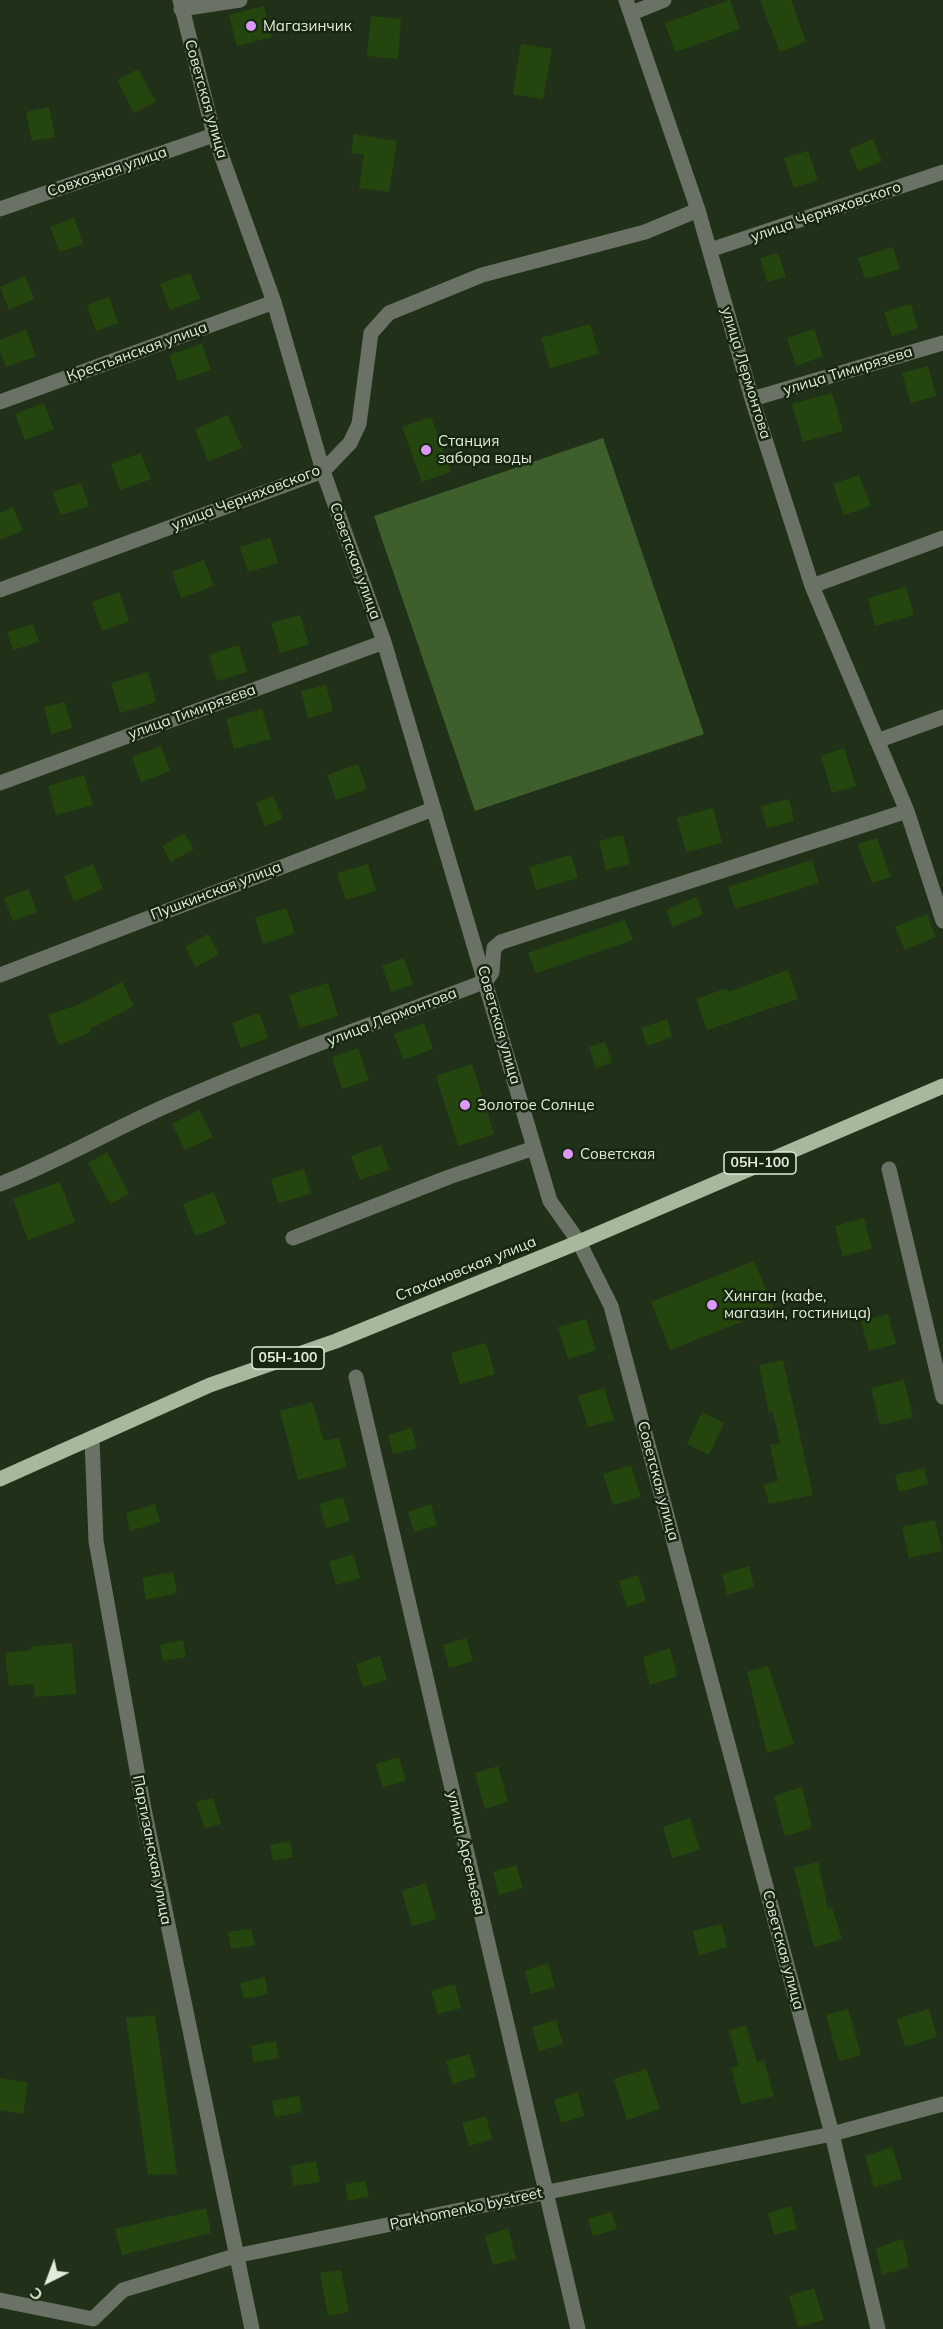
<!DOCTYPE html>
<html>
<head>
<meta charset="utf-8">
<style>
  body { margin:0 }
  #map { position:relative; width:943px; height:2329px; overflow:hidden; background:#213119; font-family:Mulish,sans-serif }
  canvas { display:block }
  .north { position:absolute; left:18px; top:2251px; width:60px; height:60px; -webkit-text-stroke:4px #17270f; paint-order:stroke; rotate:222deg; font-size:16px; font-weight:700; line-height:24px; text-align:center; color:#e1ecdc }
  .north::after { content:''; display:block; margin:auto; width:21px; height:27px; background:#e1ecdc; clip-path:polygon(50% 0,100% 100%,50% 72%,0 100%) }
</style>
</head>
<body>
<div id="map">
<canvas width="943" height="2329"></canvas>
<div class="north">С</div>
</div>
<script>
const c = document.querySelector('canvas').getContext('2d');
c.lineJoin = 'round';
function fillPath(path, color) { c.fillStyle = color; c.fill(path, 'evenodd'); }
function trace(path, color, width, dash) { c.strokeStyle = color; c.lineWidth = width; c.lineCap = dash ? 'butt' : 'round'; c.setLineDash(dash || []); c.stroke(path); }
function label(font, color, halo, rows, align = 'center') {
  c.font = font + ' Mulish,sans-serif'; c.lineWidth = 5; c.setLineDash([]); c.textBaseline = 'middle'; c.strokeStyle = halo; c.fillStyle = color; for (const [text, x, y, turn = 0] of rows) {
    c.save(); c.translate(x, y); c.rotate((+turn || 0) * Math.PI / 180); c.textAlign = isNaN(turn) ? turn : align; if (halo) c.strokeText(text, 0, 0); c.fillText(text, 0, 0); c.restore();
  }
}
fillPath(new Path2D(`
  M603,438L704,734L475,811L374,516Z`), '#3e5f2c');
fillPath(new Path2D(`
  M730,0L740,29L675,52L665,23Z
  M760,0H791L806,42L780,52Z
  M264,6L272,37L237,46L229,15Z
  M371,16L401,19L398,59L367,56Z
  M521,44L552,49L543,99L513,94Z
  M138,69L156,102L134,113L117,80Z
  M49,107L55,137L32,141L26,112Z
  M354,134L397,141L389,192L359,188L364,155L351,153Z
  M873,139L882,161L858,171L849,149Z
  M808,151L818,180L794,188L784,158Z
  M74,218L83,244L60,252L50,227Z
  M893,247L900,269L865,279L858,258Z
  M778,253L786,277L767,282L760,258Z
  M190,273L200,299L170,310L160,284Z
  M25,276L34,299L9,310L0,287Z
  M109,297L118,323L96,331L87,305Z
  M911,304L918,328L892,336L884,312Z
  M590,324L599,354L550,368L541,338Z
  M814,329L823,356L796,366L787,338Z
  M26,330L36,356L6,367L0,352V340Z
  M202,344L211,370L178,381L169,355Z
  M928,366L936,396L911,403L902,373Z
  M832,393L843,431L803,442L792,404Z
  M44,403L54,429L25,440L15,414Z
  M228,415L242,448L208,461L195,429Z
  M431,417L451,472L422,482L402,427Z
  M141,453L151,479L120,490L111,464Z
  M859,475L871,506L844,515L833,484Z
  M81,483L89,506L61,515L53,492Z
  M13,507L23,530L0,540V513Z
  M270,538L278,563L248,572L240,547Z
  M204,560L214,586L181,598L172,572Z
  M906,587L914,615L875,626L868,598Z
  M119,592L129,621L102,631L92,602Z
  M300,615L309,644L280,653L271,623Z
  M33,624L39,642L13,650L7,632Z
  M239,645L247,672L217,681L209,655Z
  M148,672L156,702L120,713L111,683Z
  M326,685L333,711L308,718L301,691Z
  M65,702L72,728L51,734L44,707Z
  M262,709L271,739L234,749L226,719Z
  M161,746L170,771L141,782L132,757Z
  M844,748L856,786L832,793L821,756Z
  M358,764L367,789L336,800L327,775Z
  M84,775L93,805L56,815L48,786Z
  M273,796L283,819L265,826L256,803Z
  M789,799L794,821L767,828L761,806Z
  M713,808L722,843L686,852L677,818Z
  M184,833L194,849L171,862L162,846Z
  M623,835L630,864L606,870L599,841Z
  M877,838L891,877L872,883L858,844Z
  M571,855L578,878L536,890L529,867Z
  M812,860L819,883L735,909L728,887Z
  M93,864L103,889L74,901L64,876Z
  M368,864L376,891L346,900L337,873Z
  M28,889L37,912L13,921L4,898Z
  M696,897L703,914L673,927L666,910Z
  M286,908L295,933L263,944L255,918Z
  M927,914L936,937L905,950L895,927Z
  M625,920L633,940L536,973L528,953Z
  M208,934L219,954L196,967L185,947Z
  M404,958L413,984L391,992L382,966Z
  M788,970L798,999L707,1030L696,999L727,988L728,992Z
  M122,982L134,1006L90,1029L91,1032L59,1045L48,1015L80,1004Z
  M328,983L338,1016L300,1028L289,995Z
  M259,1013L268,1038L241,1048L232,1023Z
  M667,1019L672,1037L647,1046L641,1028Z
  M424,1023L433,1049L403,1060L394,1034Z
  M605,1042L612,1063L596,1068L589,1047Z
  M358,1048L369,1080L342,1089L332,1057Z
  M472,1064L494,1134L458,1146L436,1076Z
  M199,1110L213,1137L185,1150L172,1124Z
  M381,1145L389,1170L360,1180L351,1156Z
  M107,1152L129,1194L110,1204L88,1163Z
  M304,1169L311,1194L278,1203L271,1179Z
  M60,1182L75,1222L28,1240L13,1199Z
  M214,1192L226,1224L195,1236L183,1204Z
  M864,1218L872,1249L843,1256L835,1226Z
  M754,1261L774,1309L670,1350L651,1302Z
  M888,1314L896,1344L869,1351L861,1321Z
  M586,1319L596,1350L568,1359L558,1327Z
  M486,1343L495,1374L460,1384L451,1353Z
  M783,1360L813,1495L769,1504L764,1485L778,1481L770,1445L780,1443L773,1412L769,1413L759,1365Z
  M904,1380L913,1417L880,1425L871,1388Z
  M604,1388L614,1420L588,1427L578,1396Z
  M312,1402L324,1441L339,1438L347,1467L298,1480L280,1411Z
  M702,1412L724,1423L709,1455L687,1444Z
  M411,1428L417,1448L393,1454L388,1435Z
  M631,1465L641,1497L613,1505L603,1474Z
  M924,1468L928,1484L899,1492L895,1475Z
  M343,1497L350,1521L326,1528L319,1504Z
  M155,1504L160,1522L130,1531L126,1513Z
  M431,1504L437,1525L414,1532L408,1512Z
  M935,1520L942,1551L909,1558L902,1527Z
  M353,1554L360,1578L336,1585L329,1562Z
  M749,1566L754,1587L727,1595L722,1574Z
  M173,1572L177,1593L146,1600L142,1578Z
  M638,1575L646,1601L627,1607L619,1581Z
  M466,1638L473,1661L449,1668L443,1645Z
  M183,1640L186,1657L163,1661L160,1645Z
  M72,1643L76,1694L35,1697L34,1684L9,1686L5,1653L31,1650V1647Z
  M670,1648L677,1676L650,1685L643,1657Z
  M380,1656L387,1680L363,1687L356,1664Z
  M768,1666L794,1744L767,1753L747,1672Z
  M399,1757L406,1781L383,1787L376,1764Z
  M498,1766L508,1802L485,1809L475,1773Z
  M802,1787L812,1828L785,1836L774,1796Z
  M213,1798L221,1824L205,1828L196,1802Z
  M690,1818L700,1850L672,1858L663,1827Z
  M290,1841L293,1857L273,1861L270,1845Z
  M818,1862L828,1909L832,1907L842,1939L814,1947L794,1868Z
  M516,1865L523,1888L499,1895L493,1872Z
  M426,1883L436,1919L412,1926L402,1891Z
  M722,1924L727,1947L699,1955L693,1931Z
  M251,1929L255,1945L231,1949L228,1932Z
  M548,1963L555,1987L531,1994L525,1971Z
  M265,1977L268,1994L244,1999L240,1983Z
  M455,1984L461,2008L438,2014L431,1991Z
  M848,2009L861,2055L839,2061L826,2015Z
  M929,2009L937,2037L905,2047L897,2019Z
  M155,2015L177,2174L148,2175L126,2018Z
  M556,2020L563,2044L539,2051L532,2027Z
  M746,2025L757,2062L764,2060L774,2096L741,2104L731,2068L739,2066L729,2030Z
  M276,2041L279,2058L254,2062L251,2046Z
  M469,2054L476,2077L453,2084L446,2061Z
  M646,2069L660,2109L627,2120L614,2079Z
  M0,2078L28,2083L23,2114L0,2110Z
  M578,2092L584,2116L561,2123L554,2100Z
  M299,2096L302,2112L275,2117L272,2101Z
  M486,2116L492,2139L469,2146L462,2123Z
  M892,2147L902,2179L874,2187L865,2156Z
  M316,2161L320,2182L294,2186L290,2166Z
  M365,2181L369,2197L348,2201L345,2184Z
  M791,2206L797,2229L774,2235L768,2213Z
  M206,2208L211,2233L122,2255L115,2229Z
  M611,2212L617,2229L593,2236L588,2219Z
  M508,2228L516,2259L493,2265L485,2236Z
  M903,2239L909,2267L882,2275L876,2248Z
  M341,2270L349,2312L328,2316L320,2273Z
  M814,2288L824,2320L798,2327L789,2296Z`), '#24460e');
trace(new Path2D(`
  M180,0L214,135L274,302L323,471L384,642L550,1201L579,1242L611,1306L832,2134L878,2329
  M626,0L698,210L752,399L812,586L907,811L943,921
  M181,9L240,0
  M632,13L664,0
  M0,209L214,135
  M710,250L943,172
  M752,399L943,343
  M0,402L274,302
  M812,586L943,538
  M0,590L323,471L350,443L359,424L371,333L389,313L482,275L645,232L698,210
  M877,741L943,717
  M0,783L384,642
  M0,975L433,809
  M889,1169L943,1397
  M0,1184C60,1161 114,1128 173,1103C275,1058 382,1021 486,981L492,972L494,948L501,942L907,811
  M293,1238L449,1177L534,1148
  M356,1377L578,2329
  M92,1440L96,1541L143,1804L252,2329
  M0,2300L93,2319L123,2290L235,2256L832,2134L943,2104`), '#697265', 15);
trace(new Path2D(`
  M0,1479L210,1385L336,1341L579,1242L943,1086`), '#a6b89e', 15);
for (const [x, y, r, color] of [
  [251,26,6,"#db99f5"],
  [426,450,6,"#db99f5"],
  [465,1105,6,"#db99f5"],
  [568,1154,6,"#db99f5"],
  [712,1305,6,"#db99f5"]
]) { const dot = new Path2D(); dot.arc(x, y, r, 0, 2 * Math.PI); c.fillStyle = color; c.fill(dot); trace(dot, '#17270f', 2); }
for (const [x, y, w] of [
  [760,1163,72],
  [288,1358,72]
]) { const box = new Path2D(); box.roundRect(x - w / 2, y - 11, w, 22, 4.5); c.fillStyle = '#17270f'; c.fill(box); trace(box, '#e1ecdc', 1.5); }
label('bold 14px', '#e1ecdc', null, [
  ["05Н-100",760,1163],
  ["05Н-100",288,1358]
]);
label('15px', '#e1ecdc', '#17270f', [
  ["Магазинчик",263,26],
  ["Станция",438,441],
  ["забора воды",438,458],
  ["Золотое Солнце",477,1105],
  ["Советская",580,1154],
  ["Хинган (кафе,",724,1296],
  ["магазин, гостиница)",724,1313]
], 'left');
label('15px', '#e1ecdc', '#17270f', [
  ["Советская улица",206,99,74],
  ["Совхозная улица",107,172,-19],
  ["улица Черняховского",826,212,-19],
  ["Крестьянская улица",137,352,-20],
  ["улица Тимирязева",848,371,-17],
  ["улица Лермонтова",746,373,73],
  ["улица Черняховского",246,498,-21],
  ["Советская улица",355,561,70],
  ["улица Тимирязева",192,712,-20],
  ["Пушкинская улица",216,891,-21],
  ["улица Лермонтова",392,1017,-21],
  ["Советская улица",499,1025,74],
  ["Стахановская улица",466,1269,-22],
  ["Советская улица",658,1481,75],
  ["Партизанская улица",152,1850,79],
  ["улица Арсеньева",466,1853,77],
  ["Советская улица",783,1950,75],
  ["Parkhomenko bystreet",466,2209,-12]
]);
</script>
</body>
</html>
